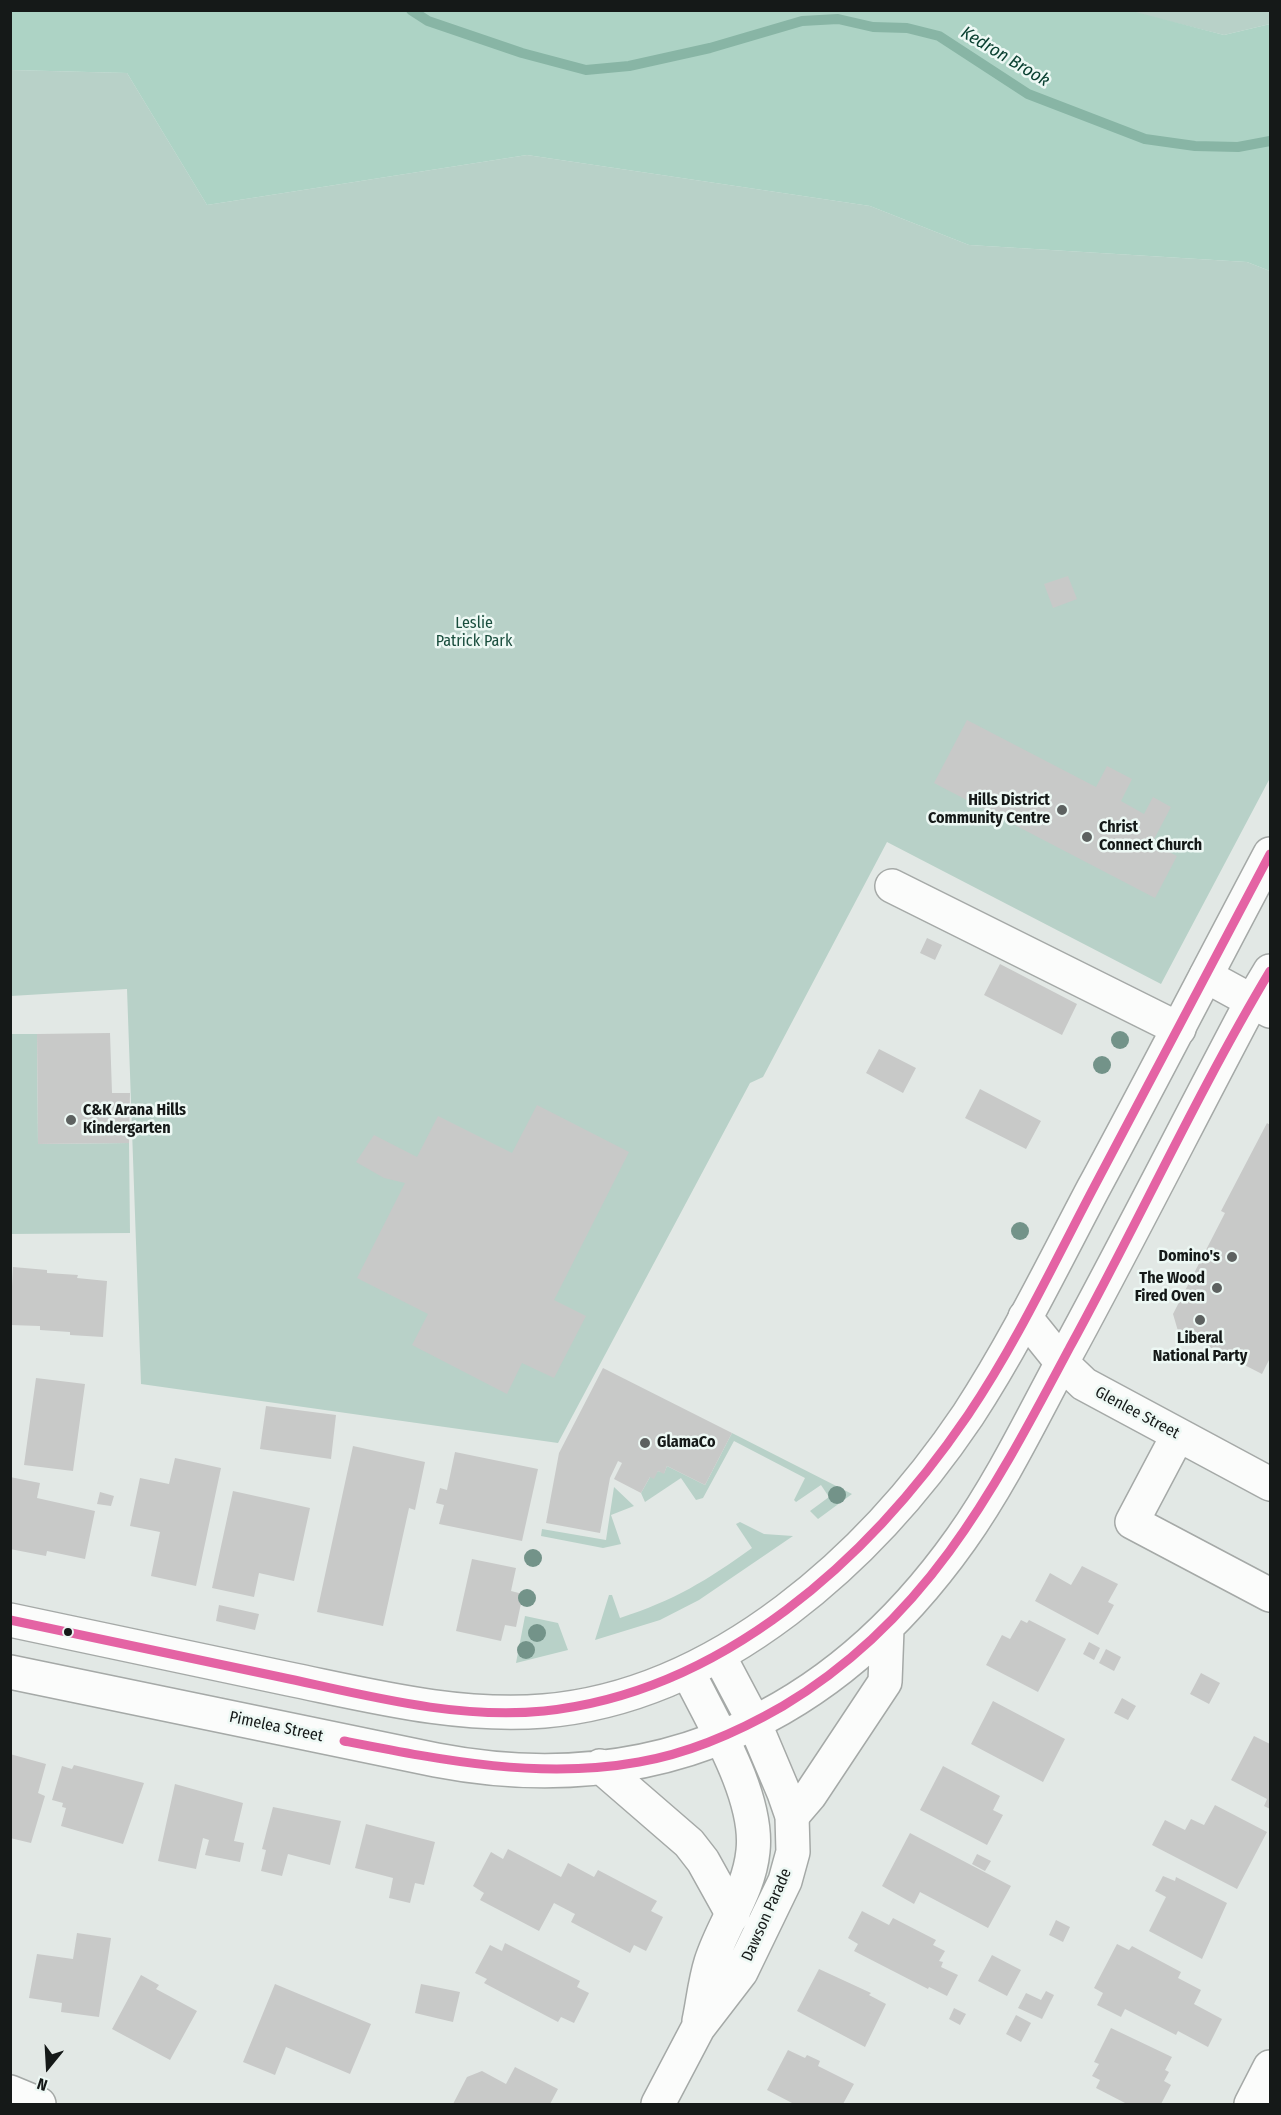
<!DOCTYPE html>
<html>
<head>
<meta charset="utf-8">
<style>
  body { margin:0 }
  #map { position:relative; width:1281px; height:2115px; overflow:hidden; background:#e2e8e5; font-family:"Fira Sans Condensed",sans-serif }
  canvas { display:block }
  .frame { position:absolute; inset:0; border:12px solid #151918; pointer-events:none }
  .north { position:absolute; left:18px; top:2037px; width:60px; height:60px; -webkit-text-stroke:4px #edf8f4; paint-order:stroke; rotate:198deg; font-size:16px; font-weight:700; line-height:24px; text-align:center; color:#151918 }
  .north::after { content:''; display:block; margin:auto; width:21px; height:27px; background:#151918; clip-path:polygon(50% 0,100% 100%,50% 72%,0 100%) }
</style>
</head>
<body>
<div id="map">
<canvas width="1281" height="2115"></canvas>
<div class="frame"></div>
<div class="north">N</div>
</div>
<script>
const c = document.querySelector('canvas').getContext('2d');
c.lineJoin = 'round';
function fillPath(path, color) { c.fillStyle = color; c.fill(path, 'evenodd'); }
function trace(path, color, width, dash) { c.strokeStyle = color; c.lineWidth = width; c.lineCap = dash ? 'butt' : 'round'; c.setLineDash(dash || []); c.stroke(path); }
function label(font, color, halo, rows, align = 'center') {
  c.font = font + ' "Fira Sans Condensed",sans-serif'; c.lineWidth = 5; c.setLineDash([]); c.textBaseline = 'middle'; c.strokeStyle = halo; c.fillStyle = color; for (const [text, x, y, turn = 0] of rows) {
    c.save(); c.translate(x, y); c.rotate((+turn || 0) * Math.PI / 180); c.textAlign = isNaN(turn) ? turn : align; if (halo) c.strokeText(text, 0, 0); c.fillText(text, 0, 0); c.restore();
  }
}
fillPath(new Path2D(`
  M1128,11H1270V24L1224,35Z
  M11,70L127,73L207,205L527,155L870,206L969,245L1247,262L1270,271V778L1161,984L887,842L763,1077L750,1083L558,1443L141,1384L127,989L11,996Z
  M10,1034H37L38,1144L129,1143L130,1233L11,1234Z
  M732,1433L852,1494L818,1519L810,1511L829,1497L821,1485L796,1502L794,1500L805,1478L734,1441L703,1498L696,1500L681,1478L645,1502L641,1493L650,1477L658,1471L664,1473L667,1466L705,1485Z
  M614,1487L634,1506L611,1515L621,1544L603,1548L541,1536L542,1529L606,1540Z
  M740,1522L764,1534L793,1536L699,1600L660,1620L595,1640L609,1595H612L620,1618C675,1600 706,1581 752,1548L736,1524Z
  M525,1616L558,1623L568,1650L516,1663Z`), '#b8d1c8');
fillPath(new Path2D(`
  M11,10H1128L1224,35L1270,24V271L1247,262L969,245L870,206L527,155L207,205L127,73L11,70Z`), '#add3c5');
trace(new Path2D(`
  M411,10L428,21L522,53L586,70L629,66L710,48L802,21L838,19L873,27L907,28L939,36L1028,94L1145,139L1195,146L1238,147L1270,141`), '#88b5a5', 10);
fillPath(new Path2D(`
  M1068,576L1077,599L1053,608L1044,584Z
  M967,720L1096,787L1107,766L1132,779L1121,801L1144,814L1153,797L1171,807L1152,843L1177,856L1155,898L934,783Z
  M927,938L942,945L935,960L920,953Z
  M1000,964L1077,1004L1062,1035L984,995Z
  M110,1033L112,1093H130L129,1143L38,1144L37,1034Z
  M879,1049L916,1068L903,1093L866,1073Z
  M980,1089L1041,1121L1026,1149L965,1118Z
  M537,1105L629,1152L554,1300L586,1316L554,1378L522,1363L507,1394L412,1345L428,1314L357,1278L405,1183L384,1178L356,1162L374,1135L417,1157L438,1116L512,1153Z
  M1267,1123L1270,1125V1358L1262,1374L1178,1331L1173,1314L1225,1213L1221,1211Z
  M13,1267L47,1270V1273L78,1275L77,1278L107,1281L103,1337L70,1335V1332L40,1330V1326L10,1325Z
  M603,1368L732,1433L705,1485L667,1466L664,1474L658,1471L654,1479L650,1477L641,1493L614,1479L622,1463L618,1461L610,1478L600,1533L546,1523L559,1453Z
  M36,1378L85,1384L73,1471L24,1465Z
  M266,1406L336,1415L331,1459L260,1449Z
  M353,1446L425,1462L415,1510L409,1508L383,1626L317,1612Z
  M455,1452L538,1469L522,1541L439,1524L444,1505L436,1503L440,1488L447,1490Z
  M175,1458L221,1468L196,1586L151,1576L160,1532L130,1526L140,1478L169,1484Z
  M10,1477L40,1483L37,1498L95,1511L85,1559L47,1551L46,1556L10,1549Z
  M233,1491L310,1508L294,1581L259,1573L254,1597L212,1588Z
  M100,1492L114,1496L111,1506L97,1504Z
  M472,1559L516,1568L511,1591L523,1594L516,1627L505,1625L501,1641L456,1631Z
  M1082,1566L1118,1584L1108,1602L1114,1605L1098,1635L1035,1601L1050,1573L1071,1585Z
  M219,1605L259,1614L255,1630L216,1621Z
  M1021,1620L1027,1623L1029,1620L1066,1639L1038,1692L986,1665L1002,1635L1010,1639Z
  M1089,1642L1100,1648L1094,1660L1083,1654Z
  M1106,1649L1121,1657L1114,1671L1099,1663Z
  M1201,1673L1220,1683L1209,1704L1190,1694Z
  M1122,1698L1136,1706L1128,1720L1114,1713Z
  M993,1701L1065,1739L1043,1782L971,1744Z
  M1254,1736L1270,1744V1809L1264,1806L1267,1799L1231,1780Z
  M10,1754L46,1764L38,1793L45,1796L31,1843L10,1838Z
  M74,1765L144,1783L123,1844L61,1826L66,1808L62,1807L63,1803L52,1800L62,1766L72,1769Z
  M943,1766L1000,1796L993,1810L1003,1815L987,1845L920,1810Z
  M175,1784L243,1803L234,1841L244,1843L240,1862L205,1855L209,1840L203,1838L196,1869L158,1861Z
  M1215,1805L1267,1832L1237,1889L1152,1845L1165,1820L1185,1830L1191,1819L1204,1825Z
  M273,1807L341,1821L330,1865L288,1854L282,1876L261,1871L266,1850L262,1849Z
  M366,1824L435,1842L424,1885L415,1883L410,1903L389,1898L393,1878L355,1868Z
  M910,1833L1011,1886L988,1928L920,1892L914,1904L882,1886Z
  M508,1849L561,1877L568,1863L594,1877L598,1870L657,1901L651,1911L663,1917L646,1951L634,1945L630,1953L571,1922L575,1914L554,1903L539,1931L480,1900L484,1893L473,1886L491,1852L503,1859Z
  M977,1854L991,1861L985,1871L972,1864Z
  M1163,1876L1175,1881L1176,1877L1227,1903L1202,1959L1149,1931L1166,1897L1155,1891Z
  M862,1911L889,1925L893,1918L936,1940L933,1945L945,1951L939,1961L943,1962L941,1967L958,1975L947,1996L929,1987L928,1989L854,1951L858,1944L848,1938Z
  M1056,1920L1070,1927L1063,1942L1049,1935Z
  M77,1933L111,1938L99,2017L61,2012L62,2003L29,1998L37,1954L73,1959Z
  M505,1943L580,1981L577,1987L589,1993L574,2023L561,2017L558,2022L484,1983L487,1979L475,1973L490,1945L502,1951Z
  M1117,1944L1129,1950L1132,1946L1181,1972L1178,1978L1201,1990L1194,2004L1222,2019L1208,2047L1178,2031L1176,2035L1125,2009L1121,2017L1097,2005L1103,1993L1094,1988Z
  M992,1955L1021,1970L1007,1996L978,1981Z
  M819,1969L871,1993L869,1995L886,2004L865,2047L797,2011Z
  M141,1975L159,1985L156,1989L197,2011L170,2060L112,2029Z
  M275,1984L371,2024L350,2074L286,2047L275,2075L243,2062Z
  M421,1984L460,1992L453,2022L415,2013Z
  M1046,1991L1054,1995L1042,2019L1018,2008L1026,1993L1041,2000Z
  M954,2008L966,2014L960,2025L949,2019Z
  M1016,2015L1031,2023L1021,2042L1006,2034Z
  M1111,2028L1172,2057L1165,2070L1169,2072L1164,2081L1171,2085L1161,2104H1127L1096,2088L1100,2080L1092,2076L1099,2064L1094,2062Z
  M788,2050L805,2058L807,2055L820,2061L818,2066L854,2084L843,2104H794L767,2090Z
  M515,2067L558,2089L550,2104H453L467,2077L482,2071L506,2084Z`), '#c8c9c8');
const minor = new Path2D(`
  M892,886L1179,1029
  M1206,976L1270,1011
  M1025,1317L1062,1363L1084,1384L1270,1484
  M1178,1435L1132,1522L1270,1595
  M688,1672C712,1721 759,1796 753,1851C749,1892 723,1924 711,1962C705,1981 703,2002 699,2021
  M10,2092L39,2104
  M658,2104L698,2028L741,1972L785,1881L793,1852L792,1816L784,1793L754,1722L719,1656
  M1251,2104L1270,2067`);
const major = new Path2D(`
  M10,1620C103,1640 196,1659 289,1679C372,1696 458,1718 544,1711C720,1696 873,1556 968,1415C1015,1343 1053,1265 1093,1189C1153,1078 1211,965 1270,854
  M10,1672L436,1760C655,1802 834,1718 961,1539C1002,1481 1033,1416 1067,1353C1130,1237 1190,1118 1252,1001L1270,971
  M600,1766L689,1843L703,1861L733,1915
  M792,1816L810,1795L885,1682L887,1629`);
trace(minor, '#a5a9a7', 36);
trace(major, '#a5a9a7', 36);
trace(minor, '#fbfcfb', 33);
trace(major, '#fbfcfb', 33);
trace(new Path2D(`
  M10,1620C100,1639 190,1658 280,1677C365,1695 456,1720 544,1711C723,1692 870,1559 968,1415C1016,1344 1053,1265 1093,1189C1152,1077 1211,966 1270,854
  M344,1741C441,1760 540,1780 639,1762C691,1753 738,1732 783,1706C927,1620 994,1490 1070,1347C1138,1223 1197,1093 1270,971`), '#e463a4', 9);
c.fillStyle = '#739389';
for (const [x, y] of [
  [1120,1040],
  [1102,1065],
  [1020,1231],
  [837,1495],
  [533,1558],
  [527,1598],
  [537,1633],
  [526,1650]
]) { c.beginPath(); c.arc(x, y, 9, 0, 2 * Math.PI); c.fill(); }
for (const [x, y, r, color] of [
  [1062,810,6,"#5d6160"],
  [1087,837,6,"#5d6160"],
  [71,1120,6,"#5d6160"],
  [1232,1257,6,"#5d6160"],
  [1217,1288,6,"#5d6160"],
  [1200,1320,6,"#5d6160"],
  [645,1443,6,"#5d6160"],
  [68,1632,5,"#151918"]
]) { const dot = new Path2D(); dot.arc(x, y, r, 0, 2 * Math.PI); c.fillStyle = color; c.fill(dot); trace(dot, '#edf8f4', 2); }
label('16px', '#194d3d', '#edf8f4', [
  ["Leslie",474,624],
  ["Patrick Park",474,642]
]);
label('bold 16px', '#151918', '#edf8f4', [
  ["Hills District",1050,801],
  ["Community Centre",1050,819],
  ["Christ",1099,828,"left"],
  ["Connect Church",1099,846,"left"],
  ["C&K Arana Hills",83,1111,"left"],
  ["Kindergarten",83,1129,"left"],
  ["Domino's",1220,1257],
  ["The Wood",1205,1279],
  ["Fired Oven",1205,1297],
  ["Liberal",1200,1339,"center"],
  ["National Party",1200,1357,"center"],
  ["GlamaCo",657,1443,"left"]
], 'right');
label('16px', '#151918', '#edf8f4', [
  ["Glenlee Street",1137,1413,28],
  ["Pimelea Street",276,1727,12],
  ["Dawson Parade",767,1915,-66]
]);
label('italic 18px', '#0b4132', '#edf8f4', [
  ["Kedron Brook",1005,57,31]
]);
</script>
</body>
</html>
